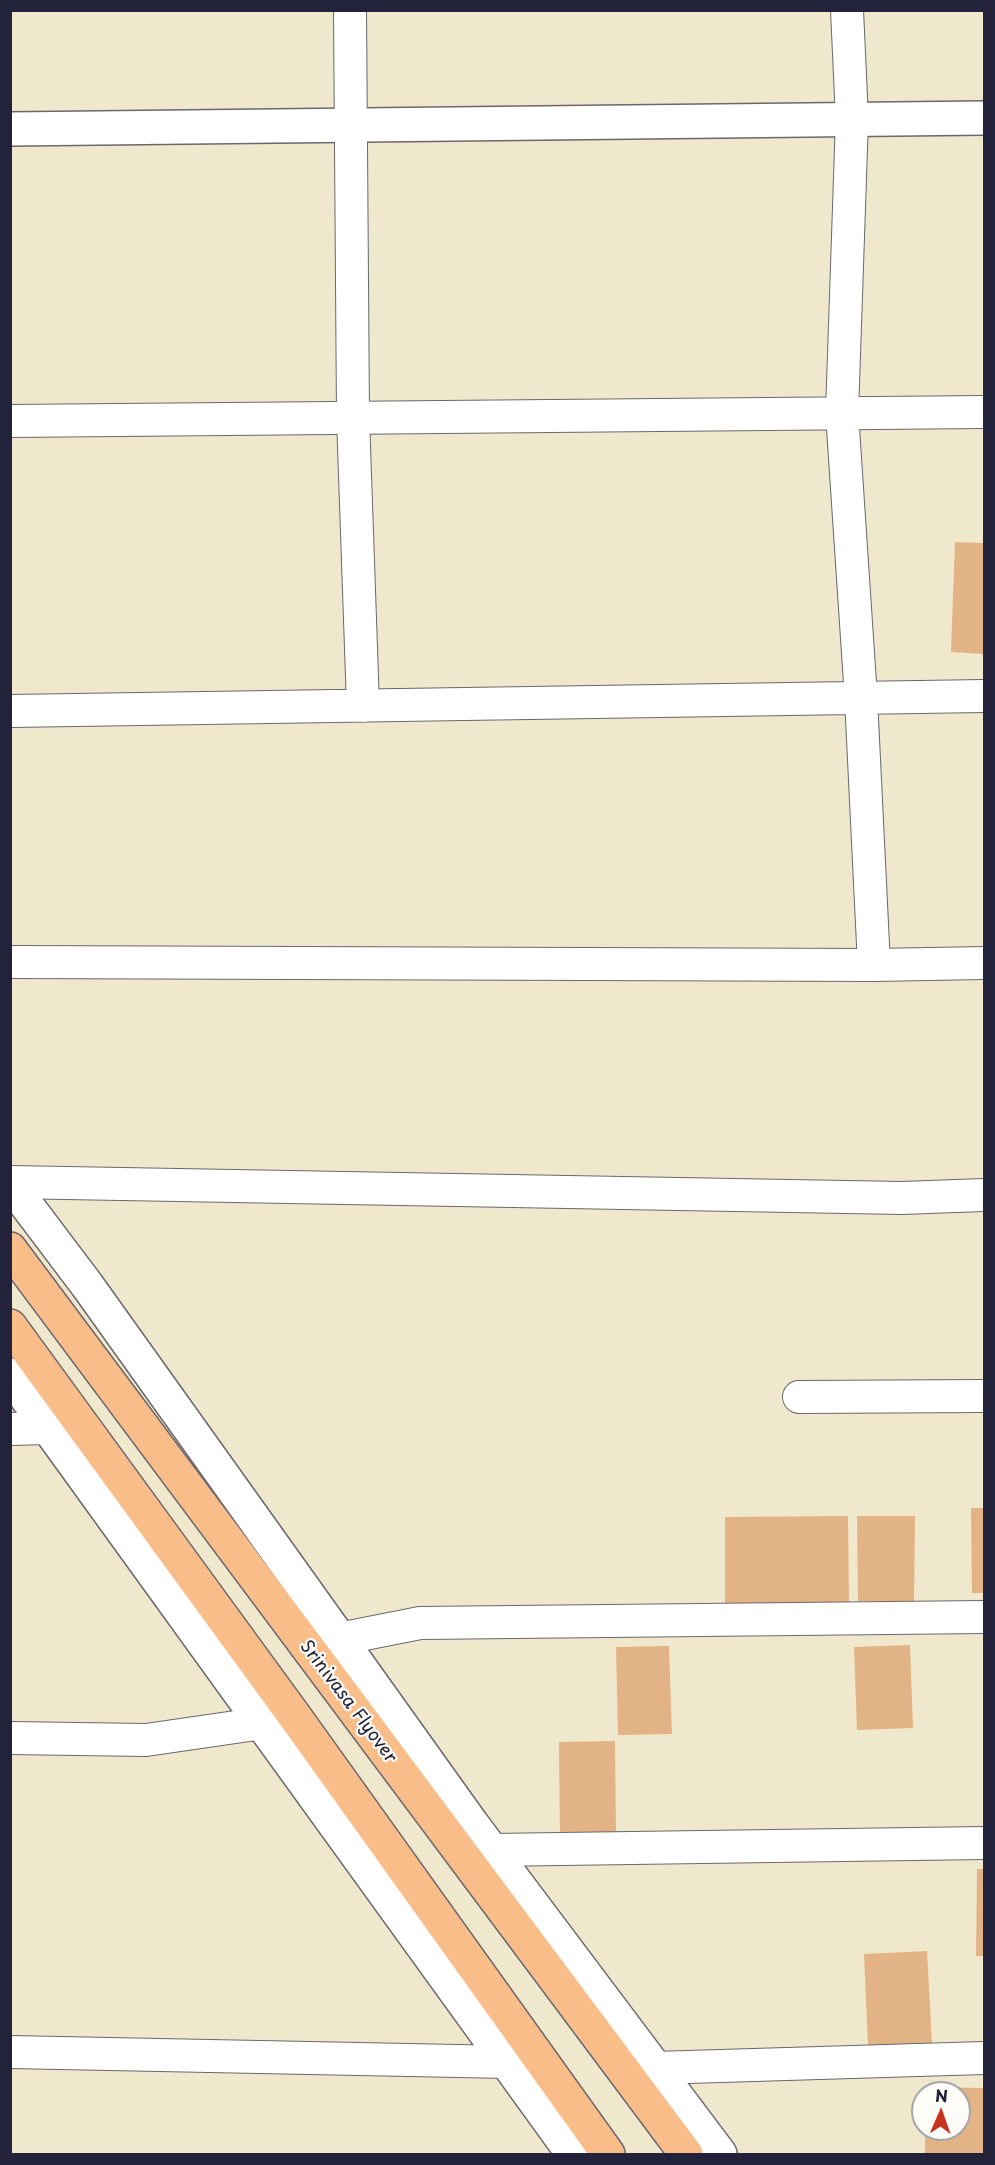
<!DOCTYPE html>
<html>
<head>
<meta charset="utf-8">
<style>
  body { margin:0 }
  #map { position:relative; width:995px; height:2165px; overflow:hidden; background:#f0e8cd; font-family:"Playpen Sans",sans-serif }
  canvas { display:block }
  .frame { position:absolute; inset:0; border:12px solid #22223b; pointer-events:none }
  .north { position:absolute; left:911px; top:2081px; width:60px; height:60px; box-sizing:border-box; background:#fdfcf7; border:2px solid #a5a5ac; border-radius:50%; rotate:2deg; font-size:16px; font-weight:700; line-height:24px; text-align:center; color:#22223b }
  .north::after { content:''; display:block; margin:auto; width:21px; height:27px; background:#c8321e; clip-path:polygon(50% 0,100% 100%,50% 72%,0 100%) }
</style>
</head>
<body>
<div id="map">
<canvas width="995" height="2165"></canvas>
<div class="frame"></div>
<div class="north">N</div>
</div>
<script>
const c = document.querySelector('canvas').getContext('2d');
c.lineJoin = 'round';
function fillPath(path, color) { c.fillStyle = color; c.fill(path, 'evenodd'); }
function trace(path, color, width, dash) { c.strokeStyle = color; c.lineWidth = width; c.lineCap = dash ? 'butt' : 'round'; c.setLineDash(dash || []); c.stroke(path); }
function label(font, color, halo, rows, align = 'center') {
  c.font = font + ' "Playpen Sans",sans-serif'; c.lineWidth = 4.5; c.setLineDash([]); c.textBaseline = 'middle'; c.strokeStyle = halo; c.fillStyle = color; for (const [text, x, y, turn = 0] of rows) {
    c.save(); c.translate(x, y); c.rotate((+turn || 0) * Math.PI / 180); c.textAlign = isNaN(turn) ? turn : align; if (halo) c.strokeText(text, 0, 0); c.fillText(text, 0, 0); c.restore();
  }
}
fillPath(new Path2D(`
  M955,542L984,543V654L951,652Z
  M971,1508H984V1593H972Z
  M848,1516L849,1603H725V1517Z
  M857,1516H915L914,1601H858Z
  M910,1645L913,1728L857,1730L854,1647Z
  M669,1646L672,1734L618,1735L616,1647Z
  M615,1741L616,1836L560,1837L559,1742Z
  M977,1869H984V1956H976Z
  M927,1951L932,2044L868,2046L864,1954Z
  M926,2087L984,2088L983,2154H925V2129H959V2093H926Z`), '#e2b385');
const minor = new Path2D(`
  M350,10L353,417L363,706
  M847,10L852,119L842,413L861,698L874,965
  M10,421L984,412
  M10,711L984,696
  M10,962L874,965L984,963
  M10,1182L902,1198L984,1195
  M799,1397L984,1396
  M10,1429L49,1428
  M339,1639L420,1623L984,1617
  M10,1738L146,1740L263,1723
  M491,1850L984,1843
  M10,2052L508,2062
  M655,2068L984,2058`);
const tertiary = new Path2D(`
  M10,129L984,118
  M10,1183L87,1285L472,1824L720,2154
  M10,1375L573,2154`);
const primary = new Path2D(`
  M10,1249L686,2154
  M10,1326L296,1718L608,2154`);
trace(minor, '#6a676e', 34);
trace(tertiary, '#6a676e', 36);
trace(primary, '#6a676e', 36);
trace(minor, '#fff', 32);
trace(tertiary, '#fff', 33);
trace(primary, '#f8bd89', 33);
label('18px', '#22223b', '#fdfcf7', [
  ["Srinivasa Flyover",348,1702,53]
]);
</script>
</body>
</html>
